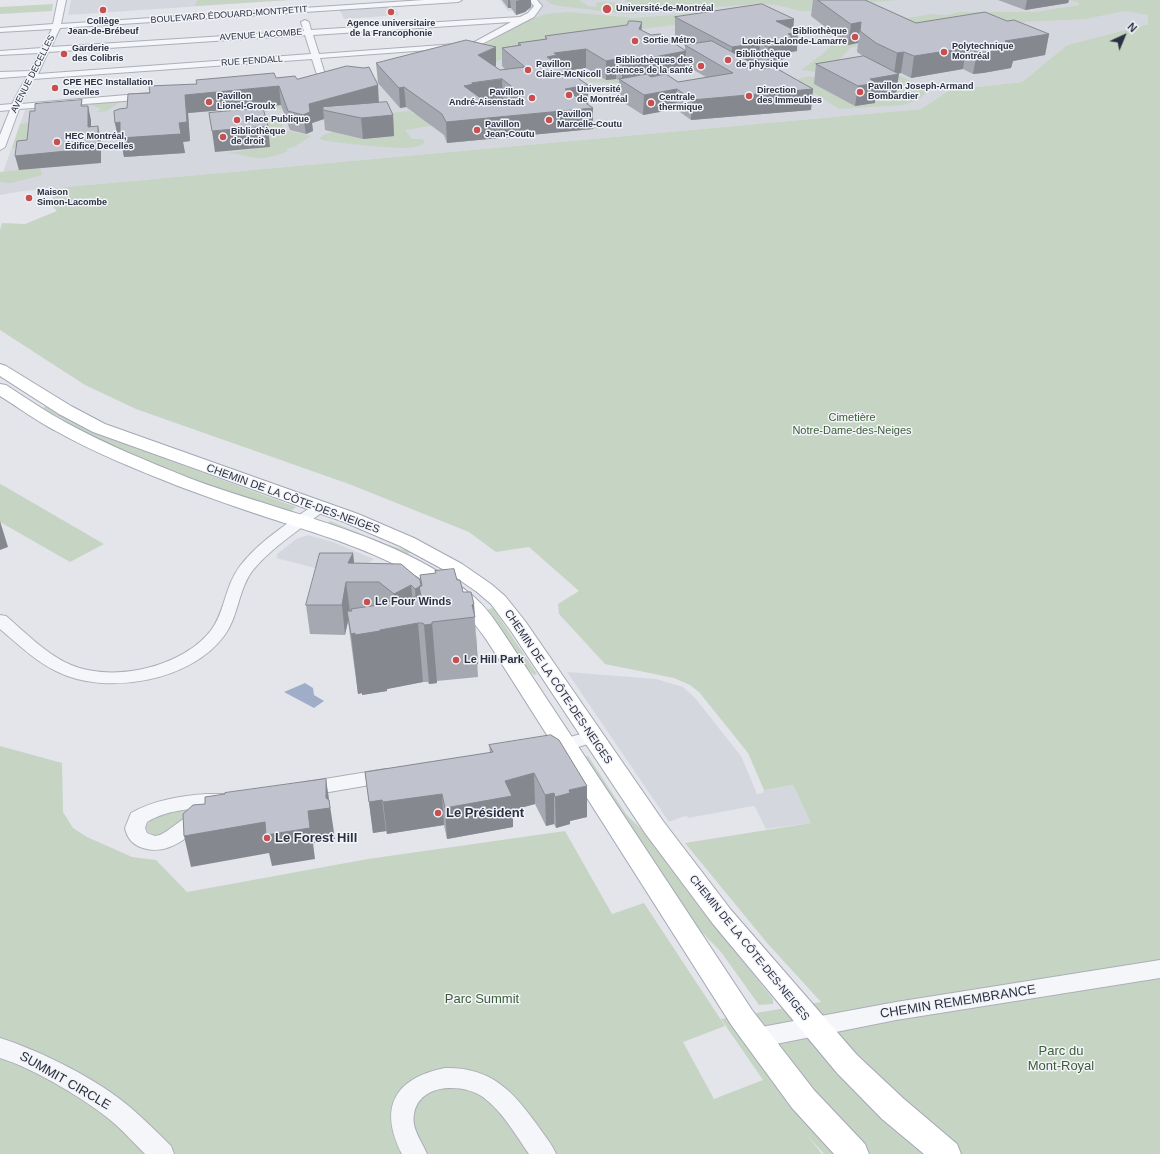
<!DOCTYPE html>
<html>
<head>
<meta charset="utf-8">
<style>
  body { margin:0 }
  #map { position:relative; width:1160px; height:1154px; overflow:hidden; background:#e3e5ea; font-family:Helvetica,sans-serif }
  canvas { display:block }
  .north { position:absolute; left:1104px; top:16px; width:40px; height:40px; -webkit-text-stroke:3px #f2f4f8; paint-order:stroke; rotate:44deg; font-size:11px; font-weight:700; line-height:16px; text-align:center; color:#2b3042 }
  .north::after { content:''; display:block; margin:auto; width:14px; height:18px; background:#2b3042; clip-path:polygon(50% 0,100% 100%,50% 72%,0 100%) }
</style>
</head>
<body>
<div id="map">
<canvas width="1160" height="1154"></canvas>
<div class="north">N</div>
</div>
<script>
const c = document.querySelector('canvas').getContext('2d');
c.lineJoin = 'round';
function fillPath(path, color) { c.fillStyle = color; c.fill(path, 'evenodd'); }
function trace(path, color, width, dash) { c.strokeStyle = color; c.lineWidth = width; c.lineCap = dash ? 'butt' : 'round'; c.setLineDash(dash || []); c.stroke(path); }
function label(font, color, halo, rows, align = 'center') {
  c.font = font + ' Helvetica,sans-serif'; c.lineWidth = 3; c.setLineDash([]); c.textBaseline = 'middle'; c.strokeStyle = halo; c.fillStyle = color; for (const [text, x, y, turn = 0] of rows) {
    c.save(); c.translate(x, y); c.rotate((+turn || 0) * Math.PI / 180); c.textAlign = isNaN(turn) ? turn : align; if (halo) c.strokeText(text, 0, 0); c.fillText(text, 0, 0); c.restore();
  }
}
fillPath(new Path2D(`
  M71,0H289L68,15Z
  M500,0H1149L1148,24L1067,45L1022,82L950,90L921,109L23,191L0,195V181L25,110L382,79L465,56L532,19L541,9L508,11Z
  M393,6L399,15L344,19L340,10Z
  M308,535L333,542L374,559L356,572H331L276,558L278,556L276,555L296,539Z
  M567,672L656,679L683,687L695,698L741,756L757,794L763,793L764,790L793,785L811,823L766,829L755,807L753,806L688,818L687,816L682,817L669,822Z`), '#d5d7df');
fillPath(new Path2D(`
  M198,0H289L194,6Z
  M546,0H579L590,7L597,6L596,3C606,0 624,4 634,8L633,11H639V8L628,4L625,0H898L873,2L817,11H800L777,5L757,4L626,14L560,6L551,4Z
  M1070,0H1160V1154H824L807,1135L822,1154H0V746L62,763L63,812L73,828L87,837L132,857L156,860L187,892L368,859L565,831L612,914L644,903L725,1026L683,1042L714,1099L763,1080L721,1019L821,1002L768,944L685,843L811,823L793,785L764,790L748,753L699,692L690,685L674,678L605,664L559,614L558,604L579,591L529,547L496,552L469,532L349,484L136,409L85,385L0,330V230L2,223L25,224L57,211L51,205L55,188L921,109L950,90L1022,82L1067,45L1148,24V15L1125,11L1085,19L1004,23L920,35L896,20L931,14L947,15L959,12H1035L1079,5V3Z
  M53,4L52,11L0,14V7Z
  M756,8H771L778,12L633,30L528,46L488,66L467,55L526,21L546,14L568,12L635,18Z
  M831,39H835L840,46L855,44L858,46L850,48L836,63L816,72L801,70L825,52L832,44Z
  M594,73L606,80L616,79L623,83L590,82L582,77Z
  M897,74L929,90L918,100L903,105L839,109L796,81C814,67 850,91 868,99L881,81L902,83L898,79Z
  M458,90L505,99L567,101L602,128L593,129C570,112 512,115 484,117L488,119L483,120L479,118L405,130L412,139H422L425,142C420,146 414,148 408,148C399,149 323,142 319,139L323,135L390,113L410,111L413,114L474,104Z
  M127,101L118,103L107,111L99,112L97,111L101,109L91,105L83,104Z
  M281,104H299C269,113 250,115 218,113V111Z
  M265,121H281L284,130L311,136L294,147L286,149L288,151C278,155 267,159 257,158C246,157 238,153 226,153L270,147Z
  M38,122L33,146L12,148L20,124Z
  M40,168L42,175L11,183L0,182V172Z
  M46,406L78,425L105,437L296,507L290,512C206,484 119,455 43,408Z
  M0,484L4,486L104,544L70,562L0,522Z
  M330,521L386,544L411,552L408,554L398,552L326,525Z
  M493,608L537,674L534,675L522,663L486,610Z
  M588,756L626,814L644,832L697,904L773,999V1004L759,1005L721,952L692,922L583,757Z
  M206,805L168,832L157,836L147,831C141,813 193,808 206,805Z`), '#c6d4c4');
fillPath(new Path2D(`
  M305,683L313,688L314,695L324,701L314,708L284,692Z`), '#a0adc8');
const minor = new Path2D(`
  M58,0H66L61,24L424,0H462L458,2L60,28L51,47L304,31L301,22L305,20L309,22L311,30L520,17L528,13L534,6L529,0H537L542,6L534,17L461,55L457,53L458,51L511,22L313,35L319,54L456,44L460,46L456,48L320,58L327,81L323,84L319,81L312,59L33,79L21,104L150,93L154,96L150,99L19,109L5,147L0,150V135L10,110L0,111V105L12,104L27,76L0,78V72L30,71L39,53L0,55V51L42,48L52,29L0,32V28L53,24ZM305,35L311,54L38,74L48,52Z
  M320,503L325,504L327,507L325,510C301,529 273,546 253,570C238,589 239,616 224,636C191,681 107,696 58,672C36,662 18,644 0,629V615L6,616C26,633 47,655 71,665C114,683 184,667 212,629C225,611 225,586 240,566C260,540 289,523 315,504Z
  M592,731L598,733L601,737L598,741L555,754L548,753L546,748L548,743Z
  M386,769L393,771L395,776L393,781L306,796L299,794L296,789L299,784L306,782Z
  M206,794H226L233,796L236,801L233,806L226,808C200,808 169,808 147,822L145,828L147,833L155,836L160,835C175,828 190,808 207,813L210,818L207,823C187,837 168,856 143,848C133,845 127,838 125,828L131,813C154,800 180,796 206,794Z
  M1160,960V978L896,1020L756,1048L748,1045L745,1038L748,1031L756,1028L896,1002Z
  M0,1038C41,1051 99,1080 131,1108C145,1120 158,1133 171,1146L174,1154H145C135,1144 125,1133 115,1124C89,1101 33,1068 0,1058Z
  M445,1068C491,1067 513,1091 538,1126C544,1135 552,1144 556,1154H529C515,1134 503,1112 483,1097C463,1083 419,1083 414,1114C411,1129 422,1141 427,1154H402C378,1107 395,1078 445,1068Z`);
const major = new Path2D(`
  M0,364L6,366L71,406L105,424L358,514L414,538L462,564L491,584L505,596L525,621L663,821L731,910L857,1055L904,1099L957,1144L961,1154H924L882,1119L837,1073L713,924L645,833L511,631L491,604L477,592L448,572L400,546L344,522L93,432L59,414L0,376Z
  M0,384L6,385C26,398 45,411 65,422C105,444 147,461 189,478C281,513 397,533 473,596C485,606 494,619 502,631L752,1010L814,1090L865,1144L869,1154H834L792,1108L732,1026L486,639C438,568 346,543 269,518C238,508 208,497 178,486C135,469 93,452 54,430C35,420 18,407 0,396Z`);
trace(minor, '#acafb8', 2);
trace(major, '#a3a7b6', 2);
fillPath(minor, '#f5f6f9');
fillPath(major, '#fff');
fillPath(new Path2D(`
  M502,0H531V7L525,12L516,15L511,8H508Z
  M813,0H865L916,23L1007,21L1049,34L1045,55L1013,61L1011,68L983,73L973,74L963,69L911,78L901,73L898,74L896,94L875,98V103L855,106L814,84L816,64L863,56L857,52L858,43L848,45L811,16Z
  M998,0H1069L1068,3L1025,10Z
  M675,17L793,30L797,51L791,52V55L772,65L767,66L759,62L752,63L763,69L813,89L811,110L691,120L676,109L643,115L618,99L619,80L616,79L606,80L586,68L567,71L588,105L593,108V129L447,143L444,135L406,107L400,108L378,83L376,63L496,66L495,67L500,70H506L502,66V48L518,45V43L545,39V36L641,30L651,35L685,51V45L691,44L675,35ZM685,65L706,77L678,82L654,76L685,70ZM503,99V100L486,102L484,101Z
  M276,78L297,79L379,103L393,115L394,136L363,139L325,130L324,119L312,123L313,131L306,134L290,130L281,105L188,113L190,141L183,142L185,153L124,157L121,141L119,142L115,123L127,108L150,93L197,84Z
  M353,553L354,563L420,580V575L457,580L463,592L474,604L478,677L437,681V683L429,684L428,682H423L387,689V691L362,695V693L358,694L348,621L345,635L310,634L306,605Z
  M489,745L587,786V817L570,821V824L556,828L554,824L546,826L535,804L513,810V827L447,839L444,825L387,834L386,831L373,833L365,772L490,753Z`), '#a5a8b0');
fillPath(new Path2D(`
  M508,0H510L511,8H508Z
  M520,0H531V7L525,12L516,15V1Z
  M1027,0H1069L1068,3L1025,10Z
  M794,19L793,33L798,32L797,51L791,52V55L772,65L767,66L768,47L776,21Z
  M642,22L641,40L639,29Z
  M861,22L858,43L848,45L851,24Z
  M1049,34L1045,55L1013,61L1011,68L983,73L973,74L977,52L1005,41Z
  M760,43L759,62L731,66L732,47Z
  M496,47V66L478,74V55Z
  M966,48L963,69L911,78L914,56Z
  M586,49V68L557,72L547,57L554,53Z
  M686,51L685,70L623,82L622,81V63Z
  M904,52L901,73L894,74L897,53Z
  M616,59V79L606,80V61Z
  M899,74L896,94L875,98V103L855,106L858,86L870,79Z
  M502,79L503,99L474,103L464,86L472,83Z
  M378,85L379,104L323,110L324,119L312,123L313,131L306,134L303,115L309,104Z
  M588,85V105L565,89Z
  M279,86L281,105L188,113L190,141L183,142L185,153L124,157L121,141L119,142L115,123H179L185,95Z
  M404,87L406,107L400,108L399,88Z
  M677,89L676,109L643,115L644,95Z
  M813,89L811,110L691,120L692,100Z
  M88,106L91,120V142L88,127Z
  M593,108V129L447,143L446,122Z
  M393,115L394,136L363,139L361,118Z
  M98,126L101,141V163L19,170L15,156Z
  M268,126L270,147L215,152L212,131Z
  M0,521L8,547L0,550Z
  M353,553L356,582L348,563Z
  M346,582L350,612L345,635L342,605Z
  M411,585L414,615L397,623L394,594Z
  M419,586L422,616L417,618L415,589L421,586L423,615Z
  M474,604L478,664H477L475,617L472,605Z
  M432,622L437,683L429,684L424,625Z
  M418,623L423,682L387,689V691L362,695V693L358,694L351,634L380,630Z
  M534,773L535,804L513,810V827L447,839L445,808L505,781Z
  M326,779L335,839L313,843L315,859L272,866L269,853L191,867L184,836L308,811L326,798Z
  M587,786V817L570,821V824L556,828L555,797L569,790Z
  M554,793V824L546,826L545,795Z
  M442,794L444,825L387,834L383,802Z
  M382,800L386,831L373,833L369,802Z`), '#868890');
const building = new Path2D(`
  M818,0H865L916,23L985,12L1007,21L1014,20L1049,34L1005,41L1015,46L987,52H977L966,48L914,56L904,52L897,53L876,43L860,31L861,22L851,24Z
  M762,4L794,19L776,21L798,32L788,34L792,36L774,46L768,47L760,43L732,47L675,17Z
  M629,21H633L642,22L639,29L651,35L660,34L686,51L622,63L616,59L606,61L586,49L554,53L557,55L547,57L588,85L565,89L593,108L446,122L442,114L404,87L399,88L376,63L466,40L496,47L478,55L500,70L525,67L502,48L521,45L518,43L547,39L545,36L627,25ZM502,79L524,96L486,102L464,86L474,84L472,83Z
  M712,41L763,69L774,67L813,89L692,100L677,89L644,95L619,79L647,74L651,77L666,74L678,82L733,73L685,45Z
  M864,56L899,74L870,79L877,83L858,86L816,64Z
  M347,66L364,68L369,67L378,85L309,104L310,112L303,115L288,111L279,86L185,95L187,122L179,123L181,134L120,138V122L115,123L114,111L119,109L127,108L128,94L150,93L149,86L197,84L196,80L274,73L276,78L295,76L297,79Z
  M82,100L81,106H88V127L98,126V148L15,156L17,141L27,140L30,111H35V104Z
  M387,102L393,115L361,118L323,110V107Z
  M263,108L268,126L212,131L209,113Z
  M320,553H353L348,563L401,564L420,580L421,586L415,589L411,585L394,594L379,582H346L342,605H306Z
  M454,569L457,580H460L463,592H471L474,604L472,605L475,617L432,622V624L424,625L423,623H418L380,630V631L355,635V633L351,634L347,611H352L351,609L385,604V602L421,596L419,586H422L420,575L436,573L435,571Z
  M551,735L559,740L587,786L569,790L570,793L555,797L554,793L545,795L534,773L505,781L512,796L445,808L442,794L383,802L382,800L369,802L365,772L493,752L489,745Z
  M326,779V798L329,800L330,808L308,811L310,828L266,835L265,822L184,836L183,814L193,805L205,804V797L225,794V793Z`);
fillPath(building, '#c0c3cd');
trace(building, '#868890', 1);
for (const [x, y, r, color] of [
  [607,9,5,"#c94e4f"],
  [103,10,4,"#c94e4f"],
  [391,12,4,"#c94e4f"],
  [855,37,4,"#c94e4f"],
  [635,41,4,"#c94e4f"],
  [944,52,4,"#c94e4f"],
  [64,54,4,"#c94e4f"],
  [728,60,4,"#c94e4f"],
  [701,66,4,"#c94e4f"],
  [528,70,4,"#c94e4f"],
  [55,88,4,"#c94e4f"],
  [860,92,4,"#c94e4f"],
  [569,95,4,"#c94e4f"],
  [749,96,4,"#c94e4f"],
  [532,98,4,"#c94e4f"],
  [209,102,4,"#c94e4f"],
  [651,103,4,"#c94e4f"],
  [237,120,4,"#c94e4f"],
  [549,120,4,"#c94e4f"],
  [477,130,4,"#c94e4f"],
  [223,137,4,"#c94e4f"],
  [57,142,4,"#c94e4f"],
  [29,198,4,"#c94e4f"],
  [367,602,4,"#c94e4f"],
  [456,660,4,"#c94e4f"],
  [438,813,4,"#c94e4f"],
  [267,838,4,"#c94e4f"]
]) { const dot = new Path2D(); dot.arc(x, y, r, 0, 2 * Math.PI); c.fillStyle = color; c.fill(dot); trace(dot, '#f2f4f8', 1.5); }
label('bold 9px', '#2b3042', '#f2f4f8', [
  ["Université-de-Montréal",616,9],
  ["Collège",103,22,"center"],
  ["Jean-de-Brébeuf",103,32,"center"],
  ["Agence universitaire",391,24,"center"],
  ["de la Francophonie",391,34,"center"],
  ["Bibliothèque",847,32,"right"],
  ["Louise-Lalonde-Lamarre",847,42,"right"],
  ["Sortie Métro",643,41],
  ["Polytechnique",952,47],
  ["Montréal",952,57],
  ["Garderie",72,49],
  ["des Colibris",72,59],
  ["Bibliothèque",736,55],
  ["de physique",736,65],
  ["Bibliothèques des",693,61,"right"],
  ["sciences de la santé",693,71,"right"],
  ["Pavillon",536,65],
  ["Claire-McNicoll",536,75],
  ["CPE HEC Installation",63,83],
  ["Decelles",63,93],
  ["Pavillon Joseph-Armand",868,87],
  ["Bombardier",868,97],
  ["Université",577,90],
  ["de Montréal",577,100],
  ["Direction",757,91],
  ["des Immeubles",757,101],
  ["Pavillon",524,93,"right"],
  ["André-Aisenstadt",524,103,"right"],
  ["Pavillon",217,97],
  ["Lionel-Groulx",217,107],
  ["Centrale",659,98],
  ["thermique",659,108],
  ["Pavillon",557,115],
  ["Marcelle-Coutu",557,125],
  ["Place Publique",245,120],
  ["Pavillon",485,125],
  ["Jean-Coutu",485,135],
  ["Bibliothèque",231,132],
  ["de droit",231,142],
  ["HEC Montréal,",65,137],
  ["Édifice Decelles",65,147],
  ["Maison",37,193],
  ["Simon-Lacombe",37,203]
], 'left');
label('9px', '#2b3042', '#f2f4f8', [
  ["BOULEVARD ÉDOUARD-MONTPETIT",229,15,-4],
  ["AVENUE LACOMBE",261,35,-4],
  ["RUE FENDALL",252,61,-4],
  ["AVENUE DECELLES",33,74,-63]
]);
label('11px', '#3b5d39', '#f2f4f8', [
  ["Cimetière",852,418],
  ["Notre-Dame-des-Neiges",852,431]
]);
label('11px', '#2b3042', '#f2f4f8', [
  ["CHEMIN DE LA CÔTE-DES-NEIGES",293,499,20],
  ["CHEMIN DE LA CÔTE-DES-NEIGES",558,687,56],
  ["CHEMIN DE LA CÔTE-DES-NEIGES",749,948,51]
]);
label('bold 11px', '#2b3042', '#f2f4f8', [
  ["Le Four Winds",375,602],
  ["Le Hill Park",464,660]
], 'left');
label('bold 13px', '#2b3042', '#f2f4f8', [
  ["Le Président",446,813],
  ["Le Forest Hill",275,838]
], 'left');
label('13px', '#3b5d39', '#f2f4f8', [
  ["Parc Summit",482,999],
  ["Parc du",1061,1051],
  ["Mont-Royal",1061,1066]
]);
label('13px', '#2b3042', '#f2f4f8', [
  ["CHEMIN REMEMBRANCE",958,1002,-9],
  ["SUMMIT CIRCLE",65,1081,30]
]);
</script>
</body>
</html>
